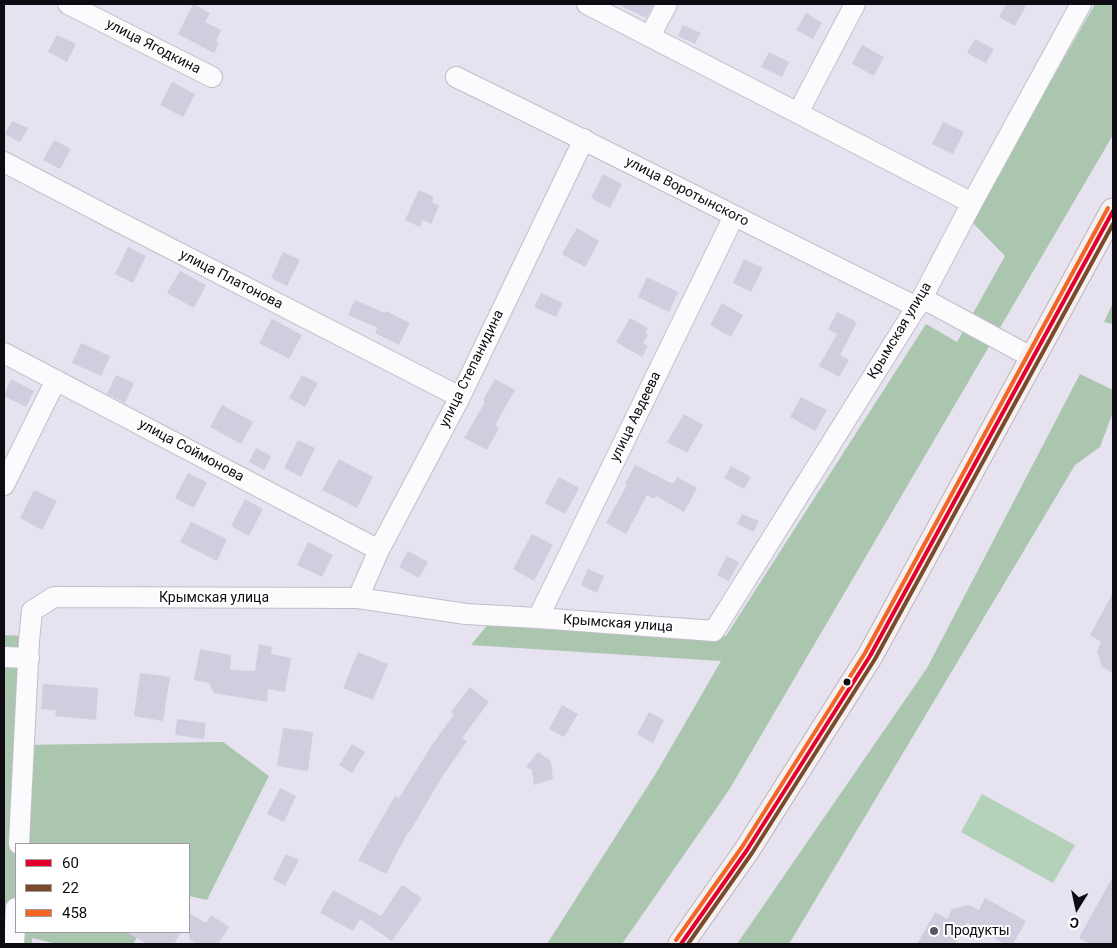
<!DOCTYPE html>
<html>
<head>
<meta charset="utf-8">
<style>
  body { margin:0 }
  #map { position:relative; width:1117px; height:948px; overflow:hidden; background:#e6e2ef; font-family:Roboto,sans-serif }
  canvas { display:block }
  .frame { position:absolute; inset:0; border:5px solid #0e0b13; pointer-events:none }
  .legend { position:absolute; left:15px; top:843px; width:175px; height:90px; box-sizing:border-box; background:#fff; border:1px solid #9f9da1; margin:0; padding:6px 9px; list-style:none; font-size:15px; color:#0e0b13 }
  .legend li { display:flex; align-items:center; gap:10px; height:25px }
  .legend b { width:25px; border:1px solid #9f9da1 }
  .north { position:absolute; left:1052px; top:883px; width:50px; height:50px; -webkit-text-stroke:4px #fff; paint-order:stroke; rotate:190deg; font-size:14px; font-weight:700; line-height:20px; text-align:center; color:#0e0b13 }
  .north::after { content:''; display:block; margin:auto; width:18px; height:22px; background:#0e0b13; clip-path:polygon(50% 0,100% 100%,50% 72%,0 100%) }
</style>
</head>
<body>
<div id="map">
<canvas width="1117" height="948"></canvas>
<div class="frame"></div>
<ul class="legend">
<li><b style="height:6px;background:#e4002b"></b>60</li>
<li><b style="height:6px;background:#7a4b2a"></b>22</li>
<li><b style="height:6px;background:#f26522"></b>458</li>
</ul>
<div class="north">С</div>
</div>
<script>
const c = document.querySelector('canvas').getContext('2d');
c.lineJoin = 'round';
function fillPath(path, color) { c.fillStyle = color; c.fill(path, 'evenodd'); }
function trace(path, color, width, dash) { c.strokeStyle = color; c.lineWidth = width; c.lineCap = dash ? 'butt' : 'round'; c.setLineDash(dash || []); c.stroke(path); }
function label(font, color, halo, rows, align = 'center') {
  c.font = font + ' Roboto,sans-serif'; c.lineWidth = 4; c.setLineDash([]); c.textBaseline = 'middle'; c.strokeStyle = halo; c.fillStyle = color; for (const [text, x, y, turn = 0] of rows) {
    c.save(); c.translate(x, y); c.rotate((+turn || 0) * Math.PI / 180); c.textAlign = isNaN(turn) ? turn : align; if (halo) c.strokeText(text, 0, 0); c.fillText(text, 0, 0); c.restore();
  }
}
fillPath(new Path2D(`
  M982,794L1075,845L1053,883L961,832Z`), '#b4d2b9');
fillPath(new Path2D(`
  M1095,4H1113V135L729,790L622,944H547L658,770L721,661L471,645L489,623L726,636L926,324L957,342L1005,256L971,221Z
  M1113,303V324L1104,322Z
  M1080,374L1113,390V412L1100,447L1075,465L789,944H737L927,668Z
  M4,635L22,636L18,745L223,742L269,776L207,900L189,896V844H16V932H140L133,944H57L32,938V944H4Z`), '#aac6ae');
fillPath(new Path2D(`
  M193,4L210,13L205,22L221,30L216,41L219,43L214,53L178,34Z
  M617,4H654L646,18Z
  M1006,4H1027L1015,26L999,17Z
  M806,13L822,23L813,39L796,30Z
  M683,25L701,33L695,44L678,36Z
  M57,35L76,44L67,62L48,52Z
  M975,39L994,49L986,63L967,53Z
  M862,45L884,57L874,76L852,64Z
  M769,52L789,62L782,77L761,67Z
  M172,82L195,94L183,117L160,105Z
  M12,121L28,128L20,142L5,134Z
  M943,122L964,132L953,154L932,144Z
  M54,140L71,149L60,169L43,160Z
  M603,174L622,184L610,208L591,198Z
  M419,190L434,197L432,202L439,206L431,224L423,220L420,227L405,220Z
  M577,228L599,241L585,267L562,254Z
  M128,247L146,256L133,283L115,274Z
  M283,252L300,260L287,286L271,278Z
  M744,259L763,268L751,292L733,283Z
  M180,271L206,285L194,308L167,293Z
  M647,277L678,292L669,312L638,297Z
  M541,293L563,303L556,317L534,307Z
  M355,300L385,313L386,311L410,323L399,345L375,333L378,328L348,315Z
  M722,303L743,315L731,337L710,325Z
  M837,312L857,322L840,355L849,360L839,377L819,366L837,334L828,330Z
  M630,318L648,328L645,333L648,335L643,343L648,346L642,357L616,342Z
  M272,319L302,335L289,359L259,343Z
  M81,343L110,356L101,376L72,363Z
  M116,375L134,383L125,403L107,394Z
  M302,375L318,383L305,407L289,398Z
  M11,379L34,391L26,407L4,396Z
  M495,379L515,390L495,425L499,428L487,450L464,438L485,402L483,400Z
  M801,397L827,410L815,431L790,417Z
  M222,405L253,422L241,444L210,427Z
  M684,414L703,425L687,453L667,442Z
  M298,440L315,448L301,477L284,468Z
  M256,448L271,456L264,470L249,462Z
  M339,459L373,477L357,508L322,490Z
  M635,465L673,484L677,477L697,488L684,512L656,496L654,499L647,495L626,534L606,523L627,485L625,484Z
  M731,466L751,477L744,489L724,478Z
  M188,473L207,482L194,508L175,498Z
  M559,477L579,488L565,514L545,503Z
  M34,490L57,501L42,530L20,518Z
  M245,499L263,509L249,536L231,526Z
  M742,514L759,521L754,532L737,524Z
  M191,522L227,539L217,561L180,542Z
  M532,534L553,545L534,581L513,569Z
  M308,542L333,555L322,577L297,565Z
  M408,551L428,562L419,578L399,567Z
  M727,556L739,562L729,581L717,575Z
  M588,569L604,576L597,593L581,585Z
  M1113,593V673L1102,667L1097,651L1101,642L1090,635Z
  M259,644L272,647L271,654L291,658L285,692L268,689L267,702L214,693L209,683L194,680L200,649L231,655L230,670L255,671Z
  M358,652L388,664L373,700L343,688Z
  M140,673L170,677L163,721L134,716Z
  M43,684L98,688L96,720L55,716L56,710L41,709Z
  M470,687L489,702L462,738L467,741L442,777L409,833L408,832L386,874L358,860L395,796L399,798L432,745L454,714L451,712Z
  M562,705L578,714L564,737L549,729Z
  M649,712L664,720L653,743L637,734Z
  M177,719L206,723L204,739L175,735Z
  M283,728L313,732L308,771L277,766Z
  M352,744L365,752L352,773L339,765Z
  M538,752L551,761L553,779L534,785L532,770L526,767Z
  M280,788L296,796L284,822L267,814Z
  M286,854L299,860L285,886L273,879Z
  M1113,876V944H1091L1079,938Z
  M402,885L422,898L392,941L360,919L353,931L320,913L333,890L381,916Z
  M985,898L1026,921L1013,944H1005L967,923L955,944H917L935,912L947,919L952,909L969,905L979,910Z
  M189,913L206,923L211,915L229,927L218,944H197L189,939Z
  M126,932H181L174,944H147Z`), '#d2ccdf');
const minor = new Path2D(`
  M68,4L212,77
  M587,4L972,203
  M650,36L667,4
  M456,77C610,152 763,231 917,307
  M798,113L855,4
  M4,162L115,220L460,397
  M922,298L1033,358
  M4,353L379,550
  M4,485L56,380
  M358,598L379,550L460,397L584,139
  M538,618L734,216
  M4,657L29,658
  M19,844L29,641L32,611L54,597L358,598L466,614L538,618L714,631L922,298L972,203L1081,4
  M14,944L16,908`);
const major = new Path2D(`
  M681,944L747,850L870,656L1113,211`);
trace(minor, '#c1bec8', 22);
trace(major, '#bcb3b7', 27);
trace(minor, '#fbfbfd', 20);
trace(major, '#f5f1f2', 25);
trace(new Path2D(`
  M681,944L747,850L870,656L1113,211`), '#e4002b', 4);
trace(new Path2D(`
  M688,944L752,853L875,659L1113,224`), '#7a4b2a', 4);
trace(new Path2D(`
  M676,940L742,847L865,653L1108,208`), '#f26522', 4);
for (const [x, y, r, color] of [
  [847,682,4.5,"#0e0b13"],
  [934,931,5,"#5a5660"]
]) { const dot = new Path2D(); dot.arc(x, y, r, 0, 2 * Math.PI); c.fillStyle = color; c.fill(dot); trace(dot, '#fff', 2); }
label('14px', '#0e0b13', '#fff', [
  ["улица Ягодкина",153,47,27],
  ["улица Воротынского",687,192,27],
  ["улица Платонова",231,280,27],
  ["Крымская улица",900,331,-59],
  ["улица Степанидина",472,369,-64],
  ["улица Авдеева",636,417,-64],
  ["улица Соймонова",191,451,28],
  ["Крымская улица",214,598],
  ["Крымская улица",618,624,4]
]);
label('14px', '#0e0b13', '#fff', [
  ["Продукты",944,931]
], 'left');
</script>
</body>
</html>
